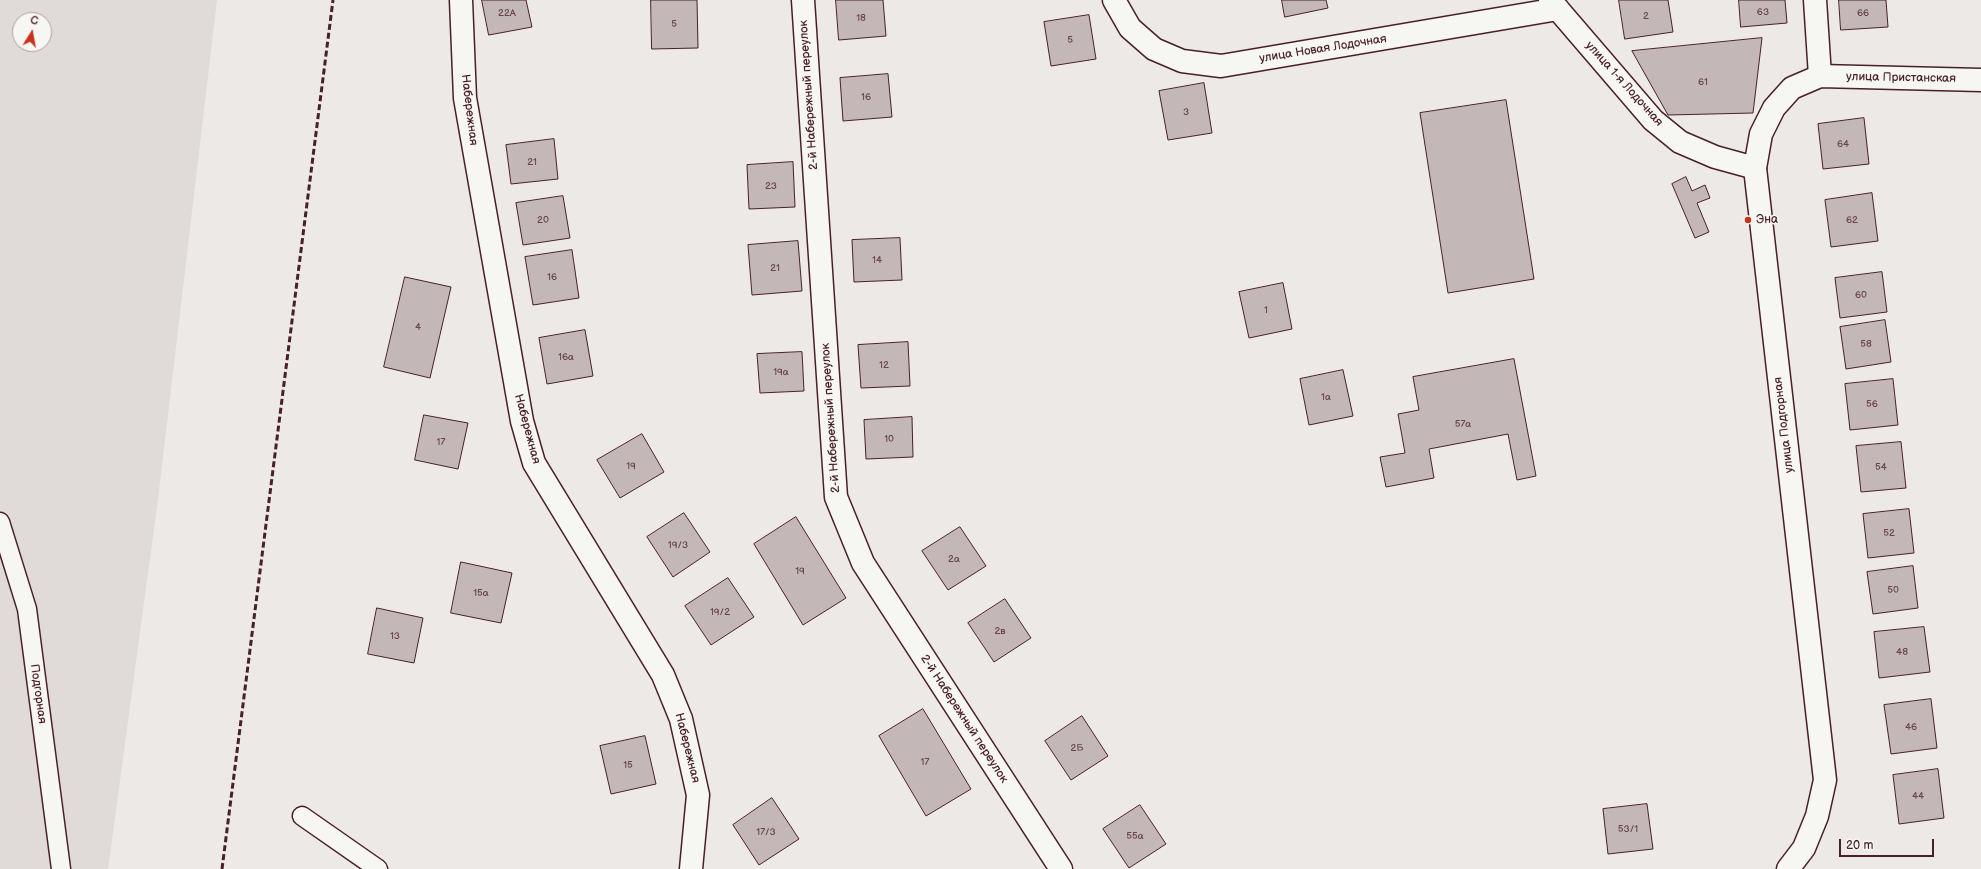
<!DOCTYPE html>
<html>
<head>
<meta charset="utf-8">
<style>
  body { margin:0 }
  #map { position:relative; width:1981px; height:869px; overflow:hidden; background:#ece9e6; font-family:"Balsamiq Sans",sans-serif }
  canvas { display:block }
  .north { position:absolute; left:12px; top:12px; width:40px; height:40px; box-sizing:border-box; background:#f6f6f2; border:1px solid #b1a0a2; border-radius:50%; rotate:11deg; font-size:11px; font-weight:700; line-height:16px; text-align:center; color:#4a1f2b }
  .north::after { content:''; display:block; margin:auto; width:14px; height:18px; background:#c8321e; clip-path:polygon(50% 0,100% 100%,50% 72%,0 100%) }
  .scale { position:absolute; left:1839px; top:839px; width:95px; height:18px; box-sizing:border-box; border:2px solid #4a1f2b; border-top:0; padding-left:5px; font-size:12px; line-height:14px; white-space:nowrap; color:#4a1f2b; -webkit-text-stroke:3px #f6f6f2; paint-order:stroke }
</style>
</head>
<body>
<div id="map">
<canvas width="1981" height="869"></canvas>
<div class="north">С</div>
<div class="scale">20 m</div>
</div>
<script>
const c = document.querySelector('canvas').getContext('2d');
c.lineJoin = 'round';
function fillPath(path, color) { c.fillStyle = color; c.fill(path, 'evenodd'); }
function trace(path, color, width, dash) { c.strokeStyle = color; c.lineWidth = width; c.lineCap = dash ? 'butt' : 'round'; c.setLineDash(dash || []); c.stroke(path); }
function label(font, color, halo, rows, align = 'center') {
  c.font = font + ' "Balsamiq Sans",sans-serif'; c.lineWidth = 3; c.setLineDash([]); c.textBaseline = 'middle'; c.strokeStyle = halo; c.fillStyle = color; for (const [text, x, y, turn = 0] of rows) {
    c.save(); c.translate(x, y); c.rotate((+turn || 0) * Math.PI / 180); c.textAlign = isNaN(turn) ? turn : align; if (halo) c.strokeText(text, 0, 0); c.fillText(text, 0, 0); c.restore();
  }
}
fillPath(new Path2D(`
  M0,0H217L158,499L108,869H0ZM20,20H44V44H20Z`), '#e0dad8');
const building = new Path2D(`
  M482,0H526L532,27L489,35Z
  M651,0H697L698,48L652,49Z
  M836,0H883L886,36L839,40Z
  M1282,0H1326L1328,8L1285,17Z
  M1619,0H1668L1673,32L1625,39Z
  M1739,0H1785L1787,23L1741,27Z
  M1839,0H1886L1888,27L1841,30Z
  M1089,15L1096,59L1051,66L1044,22Z
  M1762,38L1753,113L1668,115L1632,51Z
  M888,74L892,117L843,121L840,78Z
  M1204,83L1212,133L1168,140L1159,91Z
  M1506,100L1534,279L1448,293L1420,113Z
  M1864,118L1869,164L1823,169L1818,124Z
  M554,139L558,179L511,184L506,145Z
  M793,162L795,207L749,209L747,165Z
  M1686,177L1692,191L1705,185L1710,198L1697,203L1709,232L1695,238L1672,184Z
  M1872,193L1878,241L1831,247L1825,200Z
  M563,196L570,238L523,245L516,203Z
  M900,238L902,280L854,282L852,240Z
  M798,241L802,291L752,295L748,245Z
  M572,250L579,298L533,305L525,257Z
  M1882,272L1887,312L1840,318L1835,278Z
  M405,277L451,287L430,378L384,367Z
  M1283,283L1292,329L1249,338L1239,292Z
  M1885,320L1891,362L1846,369L1840,327Z
  M585,330L593,376L547,384L539,338Z
  M908,342L910,386L861,388L858,345Z
  M802,352L804,391L760,393L757,354Z
  M1514,359L1536,476L1517,480L1508,434L1429,449L1434,478L1386,487L1380,457L1405,453L1398,414L1419,410L1413,377Z
  M1343,370L1353,416L1309,425L1300,379Z
  M1893,379L1898,425L1850,430L1845,384Z
  M424,415L468,423L458,469L415,460Z
  M912,417L913,457L866,459L864,420Z
  M642,434L664,472L620,498L597,460Z
  M1901,442L1906,488L1861,492L1856,446Z
  M1909,509L1914,553L1868,558L1863,514Z
  M684,513L710,552L673,577L647,537Z
  M796,517L846,598L803,625L754,544Z
  M960,527L986,566L948,590L922,551Z
  M461,562L512,573L501,623L451,613Z
  M1913,566L1918,608L1873,614L1867,572Z
  M728,578L754,617L711,645L685,606Z
  M1005,599L1031,638L994,662L968,623Z
  M377,608L423,618L414,663L368,654Z
  M1924,627L1930,672L1879,678L1874,632Z
  M1931,699L1937,748L1891,754L1884,705Z
  M923,709L971,789L926,816L879,736Z
  M1082,716L1108,756L1071,780L1045,741Z
  M645,736L656,784L611,794L600,746Z
  M1938,769L1944,818L1899,824L1893,775Z
  M772,798L799,839L759,865L733,825Z
  M1647,804L1653,849L1608,854L1603,809Z
  M1140,805L1166,844L1129,868L1103,829Z`);
fillPath(building, '#c4b7b7');
trace(building, '#4a1f2b', 1);
const service = new Path2D(`
  M0,522L27,609L61,869
  M302,816L378,869`);
const minor = new Path2D(`
  M461,0L465,98L522,421L534,463L663,675L681,719L698,795L691,869
  M803,0L836,497L863,563L1061,869
  M1114,0L1130,28L1154,49L1182,61L1221,66L1558,9
  M1550,0L1653,120L1680,142L1715,157L1755,168
  M1815,0L1820,76`);
const tertiary = new Path2D(`
  M1788,869L1804,848L1817,816L1825,780L1755,168L1761,134L1774,108L1792,88L1820,76L1981,80`);
trace(service, '#4a1f2b', 21);
trace(minor, '#4a1f2b', 25);
trace(tertiary, '#4a1f2b', 25);
trace(service, '#f6f6f2', 18);
trace(minor, '#f6f6f2', 22);
trace(tertiary, '#f6f6f2', 22);
trace(new Path2D(`
  M222,869L333,0`), '#4a1f2b', 3, [6, 3]);
for (const [x, y, r, color] of [
  [1748,220,4,"#c8321e"]
]) { const dot = new Path2D(); dot.arc(x, y, r, 0, 2 * Math.PI); c.fillStyle = color; c.fill(dot); trace(dot, '#f6f6f2', 1.5); }
label('10px', '#68454e', null, [
  ["63",1763,12],
  ["22A",507,13],
  ["66",1863,13],
  ["2",1646,16],
  ["18",861,18],
  ["5",674,24],
  ["5",1070,40],
  ["61",1703,82],
  ["16",866,97],
  ["3",1186,112],
  ["64",1843,144],
  ["21",532,162],
  ["23",771,186],
  ["20",543,220],
  ["62",1852,220],
  ["14",877,260],
  ["21",775,268],
  ["16",552,277],
  ["60",1861,295],
  ["1",1266,310],
  ["4",418,327],
  ["58",1866,344],
  ["16а",566,357],
  ["12",884,365],
  ["19а",781,372],
  ["1а",1326,397],
  ["56",1872,404],
  ["57а",1463,424],
  ["10",889,439],
  ["17",441,442],
  ["19",631,466],
  ["54",1881,467],
  ["52",1889,533],
  ["19/3",678,545],
  ["2а",954,559],
  ["19",800,571],
  ["50",1893,590],
  ["15а",481,593],
  ["19/2",720,612],
  ["2в",1000,631],
  ["13",395,636],
  ["48",1902,652],
  ["46",1911,727],
  ["2Б",1077,748],
  ["17",925,762],
  ["15",628,765],
  ["44",1918,796],
  ["53/1",1628,829],
  ["17/3",766,832],
  ["55а",1135,836]
]);
label('12px', '#4a1f2b', '#f6f6f2', [
  ["улица Новая Лодочная",1323,49,-9],
  ["улица Пристанская",1901,78,1],
  ["улица 1-я Лодочная",1624,84,48],
  ["2-й Набережный переулок",809,95,-94],
  ["Набережная",469,110,83],
  ["2-й Набережный переулок",831,418,-94],
  ["улица Подгорная",1784,425,-97],
  ["Набережная",527,429,75],
  ["Подгорная",38,694,82],
  ["2-й Набережный переулок",964,719,57],
  ["Набережная",687,748,76]
]);
label('12px', '#4a1f2b', '#f6f6f2', [
  ["Эна",1756,220]
], 'left');
</script>
</body>
</html>
